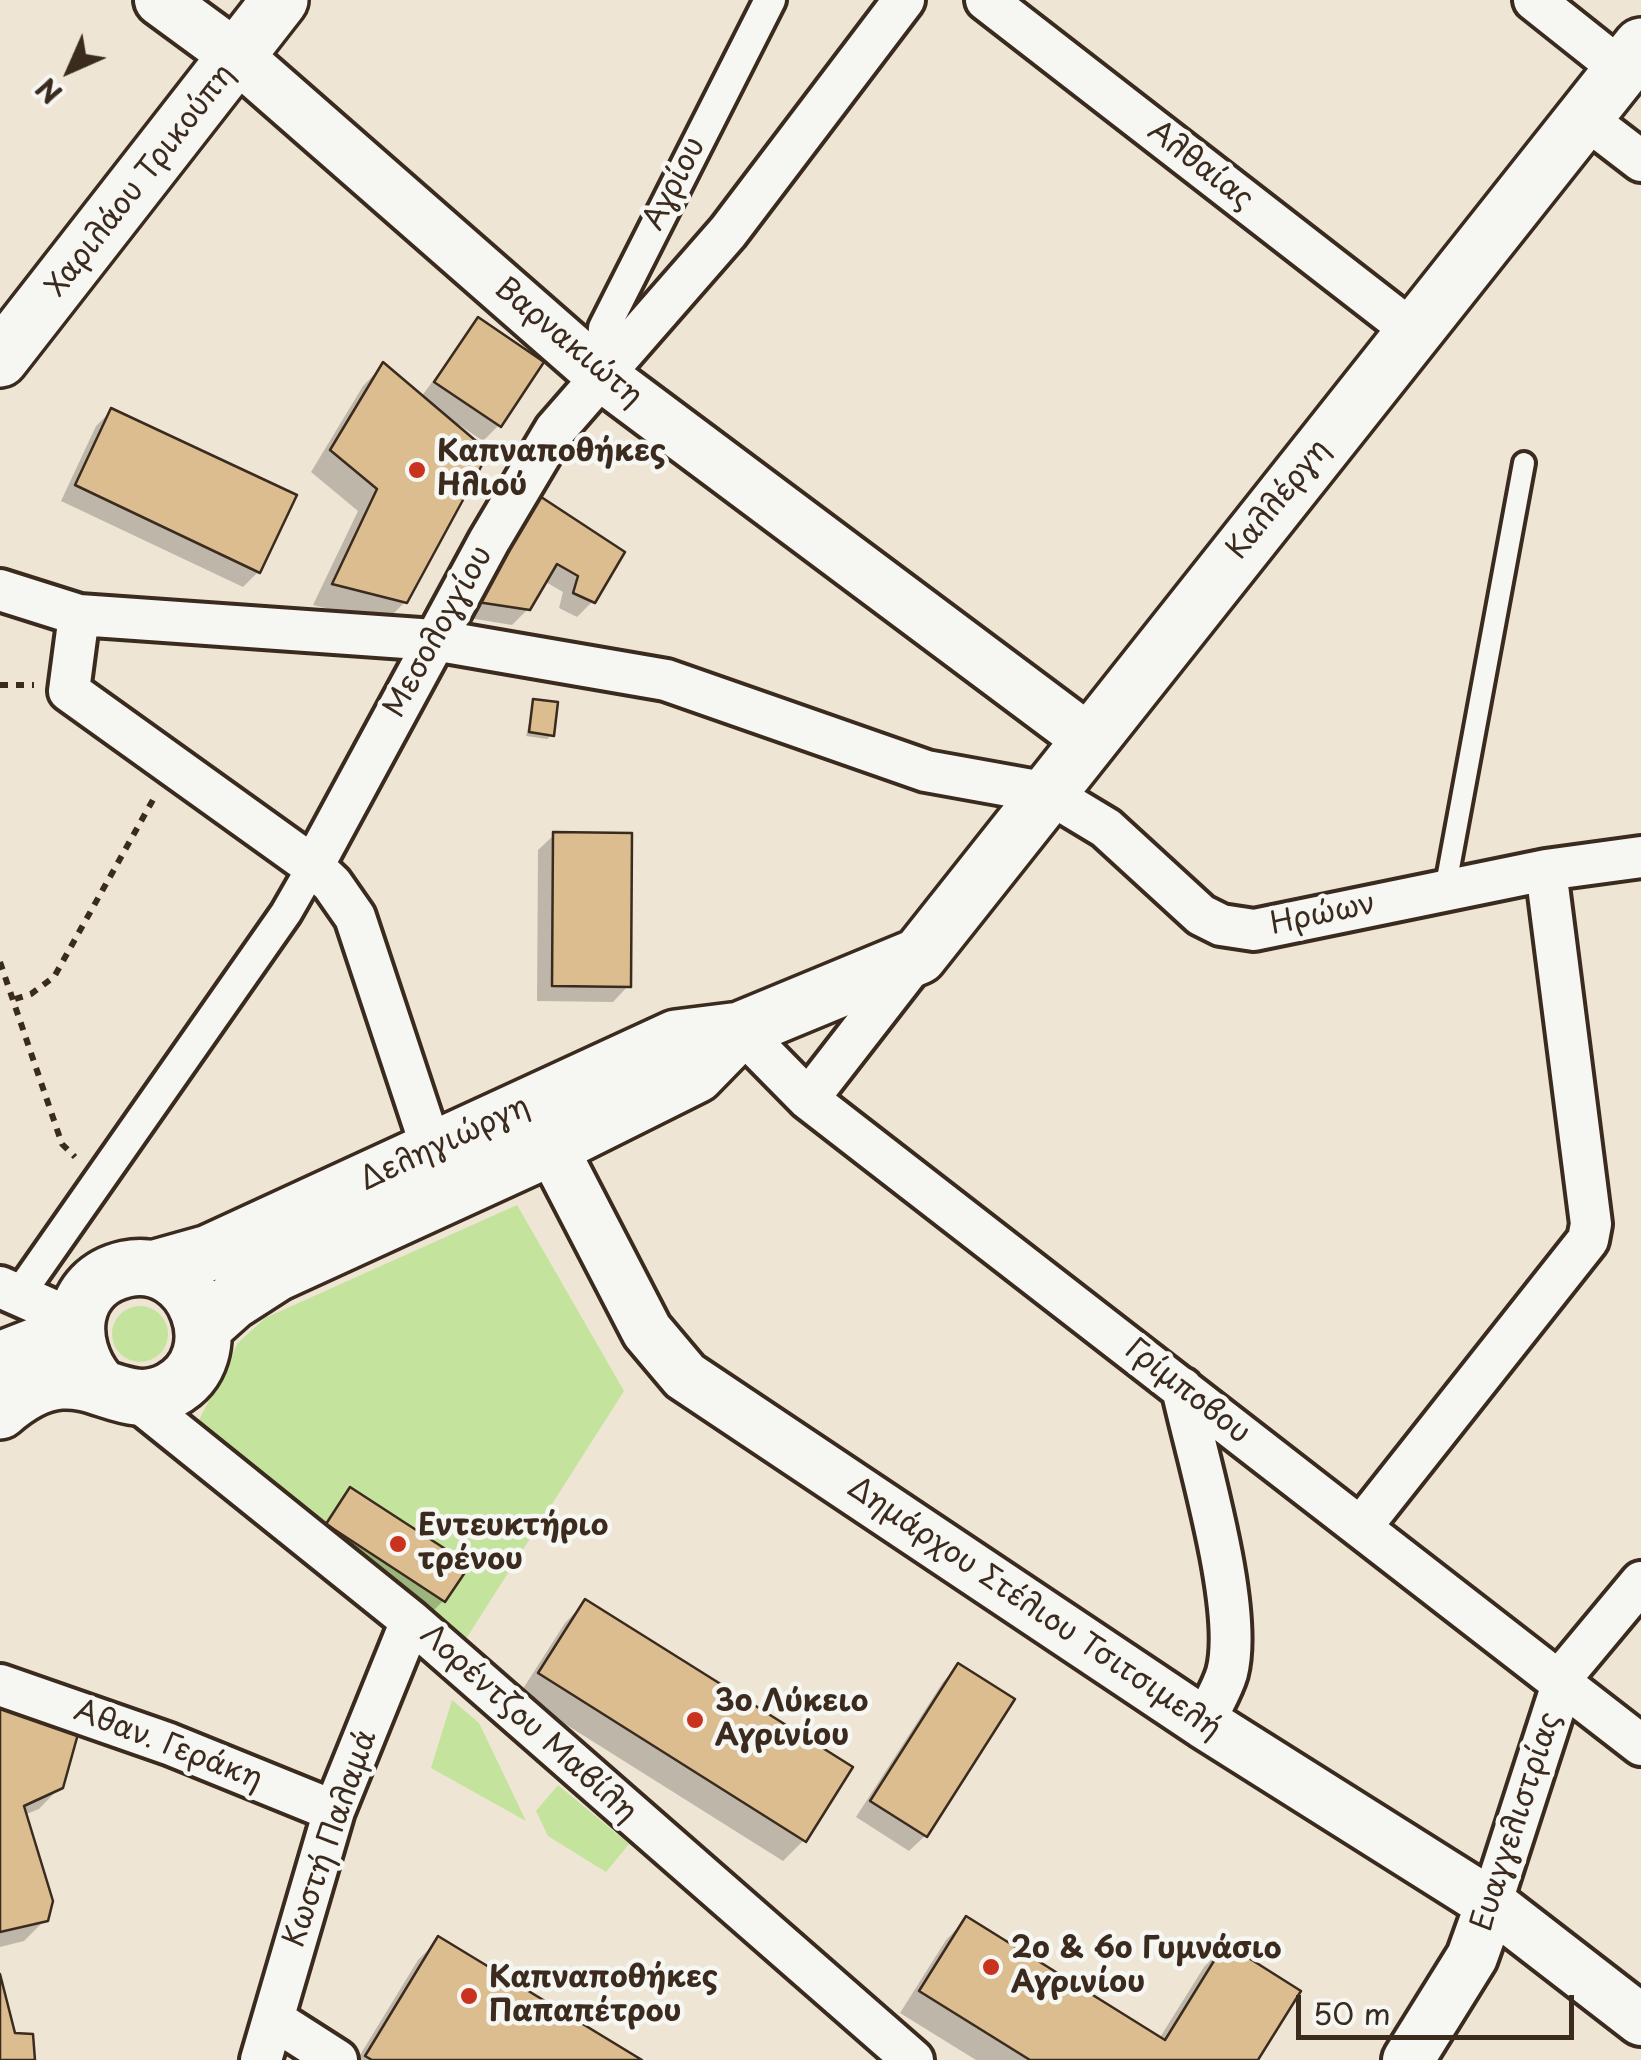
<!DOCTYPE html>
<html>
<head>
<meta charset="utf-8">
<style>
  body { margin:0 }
  #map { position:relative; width:1641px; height:2060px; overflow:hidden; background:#eee5d4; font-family:"Playpen Sans",sans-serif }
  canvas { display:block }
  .north { position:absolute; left:20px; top:20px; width:100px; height:100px; -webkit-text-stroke:8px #f6f6f2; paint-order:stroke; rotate:225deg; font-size:28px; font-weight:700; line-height:40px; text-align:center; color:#3b2a1e }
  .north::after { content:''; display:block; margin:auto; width:35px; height:45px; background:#3b2a1e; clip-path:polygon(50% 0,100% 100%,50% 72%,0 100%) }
  .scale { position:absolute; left:1296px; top:1995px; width:278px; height:45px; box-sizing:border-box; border:5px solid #3b2a1e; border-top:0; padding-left:12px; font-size:30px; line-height:35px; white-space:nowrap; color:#3b2a1e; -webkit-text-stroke:8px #f6f6f2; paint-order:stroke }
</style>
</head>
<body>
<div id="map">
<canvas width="1641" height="2060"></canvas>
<div class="north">N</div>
<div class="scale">50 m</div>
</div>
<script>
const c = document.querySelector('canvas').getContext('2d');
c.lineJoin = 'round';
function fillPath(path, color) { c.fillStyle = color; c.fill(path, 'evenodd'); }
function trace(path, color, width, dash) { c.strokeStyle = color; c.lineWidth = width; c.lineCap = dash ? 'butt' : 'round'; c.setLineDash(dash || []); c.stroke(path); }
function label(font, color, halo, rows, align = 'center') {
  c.font = font + ' "Playpen Sans",sans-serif'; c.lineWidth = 9; c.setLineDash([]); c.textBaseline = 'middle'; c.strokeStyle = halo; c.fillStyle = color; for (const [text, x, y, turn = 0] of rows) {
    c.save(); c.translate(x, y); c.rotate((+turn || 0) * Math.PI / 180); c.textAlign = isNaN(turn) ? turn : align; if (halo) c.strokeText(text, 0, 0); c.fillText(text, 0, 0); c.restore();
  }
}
fillPath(new Path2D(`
  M517,1205L624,1391L464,1642L197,1424L238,1343L265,1318Z
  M112 1334a28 28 0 1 1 56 0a28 28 0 1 1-56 0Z
  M452,1700L479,1723L526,1821L431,1768Z
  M558,1785L629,1844L606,1872L548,1836L536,1811Z`), '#c4e39c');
fillPath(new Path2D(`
  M478,320L499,425L483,441L458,424L456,427L405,602L384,623L313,605L358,511L311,472L363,386L383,365L421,397Z
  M111,411L258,572L243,587L61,501L96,426Z
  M529,492L593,601L577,617L559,608L563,592L544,581L528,609L512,625L451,615Z
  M534,701L552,734L547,739L526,736Z
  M554,835L628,986L613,1002L537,1001L538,850Z
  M350,1490L444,1600L428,1616L312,1540Z
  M585,1602L804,1840L783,1861L519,1695L565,1623Z
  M958,1666L925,1836L909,1851L856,1817L943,1682Z
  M0,1708L60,1787L39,1809L24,1815L45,1920L24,1941L0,1947Z
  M966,1919L1159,2039L1204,1967L1225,1946L1255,2060H976L900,2013L946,1940Z
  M439,1939L637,2060H357L418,1960Z`), '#0003');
const building = new Path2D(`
  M478,317L544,362L501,427L434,382Z
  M383,362L489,452L407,603L332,584L377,489L330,450Z
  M111,408L297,495L260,573L75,485Z
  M529,489L625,552L595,603L573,593L578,576L557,564L530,610L464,600Z
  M533,699L558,702L554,736L529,732Z
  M553,832L632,833L631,987L552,986Z
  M350,1487L470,1565L445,1602L326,1524Z
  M585,1599L853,1767L806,1842L538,1673Z
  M958,1663L1015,1699L927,1837L870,1801Z
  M0,1706L78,1734L63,1788L24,1806L53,1901L48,1921L0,1932Z
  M966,1916L1165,2040L1225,1943L1301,1991L1258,2060H1030L919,1991Z
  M438,1936L642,2060H372L365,2056Z
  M0,1974L15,2033L33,2034L35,2060H0Z`);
fillPath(building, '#dbbd8f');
trace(building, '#3b2a1e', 2.5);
const service = new Path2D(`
  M1445,890L1524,463`);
const pedestrian = new Path2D(`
  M601,375L604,328L770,0
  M18,1296L286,913L313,866`);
const minor = new Path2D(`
  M986,0L1414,332
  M1534,0L1622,70
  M1585,118L1641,161
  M0,590L79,615L434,640L666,680L926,771L1048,793L1106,828L1201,915L1221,925L1254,930L1546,870L1641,857
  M79,615L69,691L313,866L332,884L355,917L441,1177
  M313,866L489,541L555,430L728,232L904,0
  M740,1030L808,1099L1641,1745
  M808,1099L919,956
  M0,1287L75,1320
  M1182,1388C1197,1457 1244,1609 1227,1673C1222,1690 1211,1707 1204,1723
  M134,1398L411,1621L913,2060
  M1361,1527L1588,1240L1591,1224L1546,870
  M0,1685L169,1744L334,1811
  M1491,1904L1566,1672L1641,1582
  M273,2019L337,2060
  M261,2060L334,1811L411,1621`);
const tertiary = new Path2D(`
  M160,0L239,58L601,375L1088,739
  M533,1111L647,1331L685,1376L1204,1723L1491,1904L1641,2020
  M1408,2060L1472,1957L1491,1904`);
const secondary = new Path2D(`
  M0,359L280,0
  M152,1269L209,1253L676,1038L740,1030L919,956L1641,46
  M204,1327L232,1302L277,1273L552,1147L696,1075L740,1030
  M0,1360L74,1331
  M0,1411C81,1340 113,1421 171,1390C234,1356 196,1254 126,1269C68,1282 65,1344 97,1383`);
trace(service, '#3b2a1e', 28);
trace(pedestrian, '#3b2a1e', 38);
trace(minor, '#3b2a1e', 48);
trace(tertiary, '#3b2a1e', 58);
trace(secondary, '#3b2a1e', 62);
trace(new Path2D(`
  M0,685H34
  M0,962L62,1144L75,1157
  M15,999L31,994L54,977L154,798`), '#3b2a1e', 6, [8, 8]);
trace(service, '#f6f6f2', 20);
trace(pedestrian, '#f6f6f2', 30);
trace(minor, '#f6f6f2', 40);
trace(tertiary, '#f6f6f2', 50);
trace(secondary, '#f6f6f2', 55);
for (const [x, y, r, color] of [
  [417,470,10,"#c8321e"],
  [398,1544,10,"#c8321e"],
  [695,1720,10,"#c8321e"],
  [991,1967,10,"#c8321e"],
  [469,1996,10,"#c8321e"]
]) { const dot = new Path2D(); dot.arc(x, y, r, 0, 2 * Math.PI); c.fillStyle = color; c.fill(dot); trace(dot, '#f6f6f2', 4); }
label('30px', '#3b2a1e', '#f6f6f2', [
  ["Αλθαίας",1200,166,38],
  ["Χαριλάου Τρικούπη",141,181,-52],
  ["Αγρίου",675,184,-63],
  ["Βαρνακιώτη",568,343,40],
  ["Καλλέργη",1279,500,-51],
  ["Μεσολογγίου",439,632,-61],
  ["Ηρώων",1323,915,-12],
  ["Δεληγιώργη",445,1144,-25],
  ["Γρίμποβου",1187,1392,38],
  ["Δημάρχου Στέλιου Τσιτσιμελή",1034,1609,34],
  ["Λορέντζου Μαβίλη",528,1724,42],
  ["Αθαν. Γεράκη",168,1746,21],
  ["Ευαγγελιστρίας",1517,1822,-72],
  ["Κωστή Παλαμά",331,1839,-71]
]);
label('bold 30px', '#3b2a1e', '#f6f6f2', [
  ["Καπναποθήκες",437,453],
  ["Ηλιού",437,487],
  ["Εντευκτήριο",418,1527],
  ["τρένου",418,1561],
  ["3ο Λύκειο",715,1703],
  ["Αγρινίου",715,1737],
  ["2ο & 6ο Γυμνάσιο",1011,1950],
  ["Αγρινίου",1011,1984],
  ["Καπναποθήκες",489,1979],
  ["Παπαπέτρου",489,2013]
], 'left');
</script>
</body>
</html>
